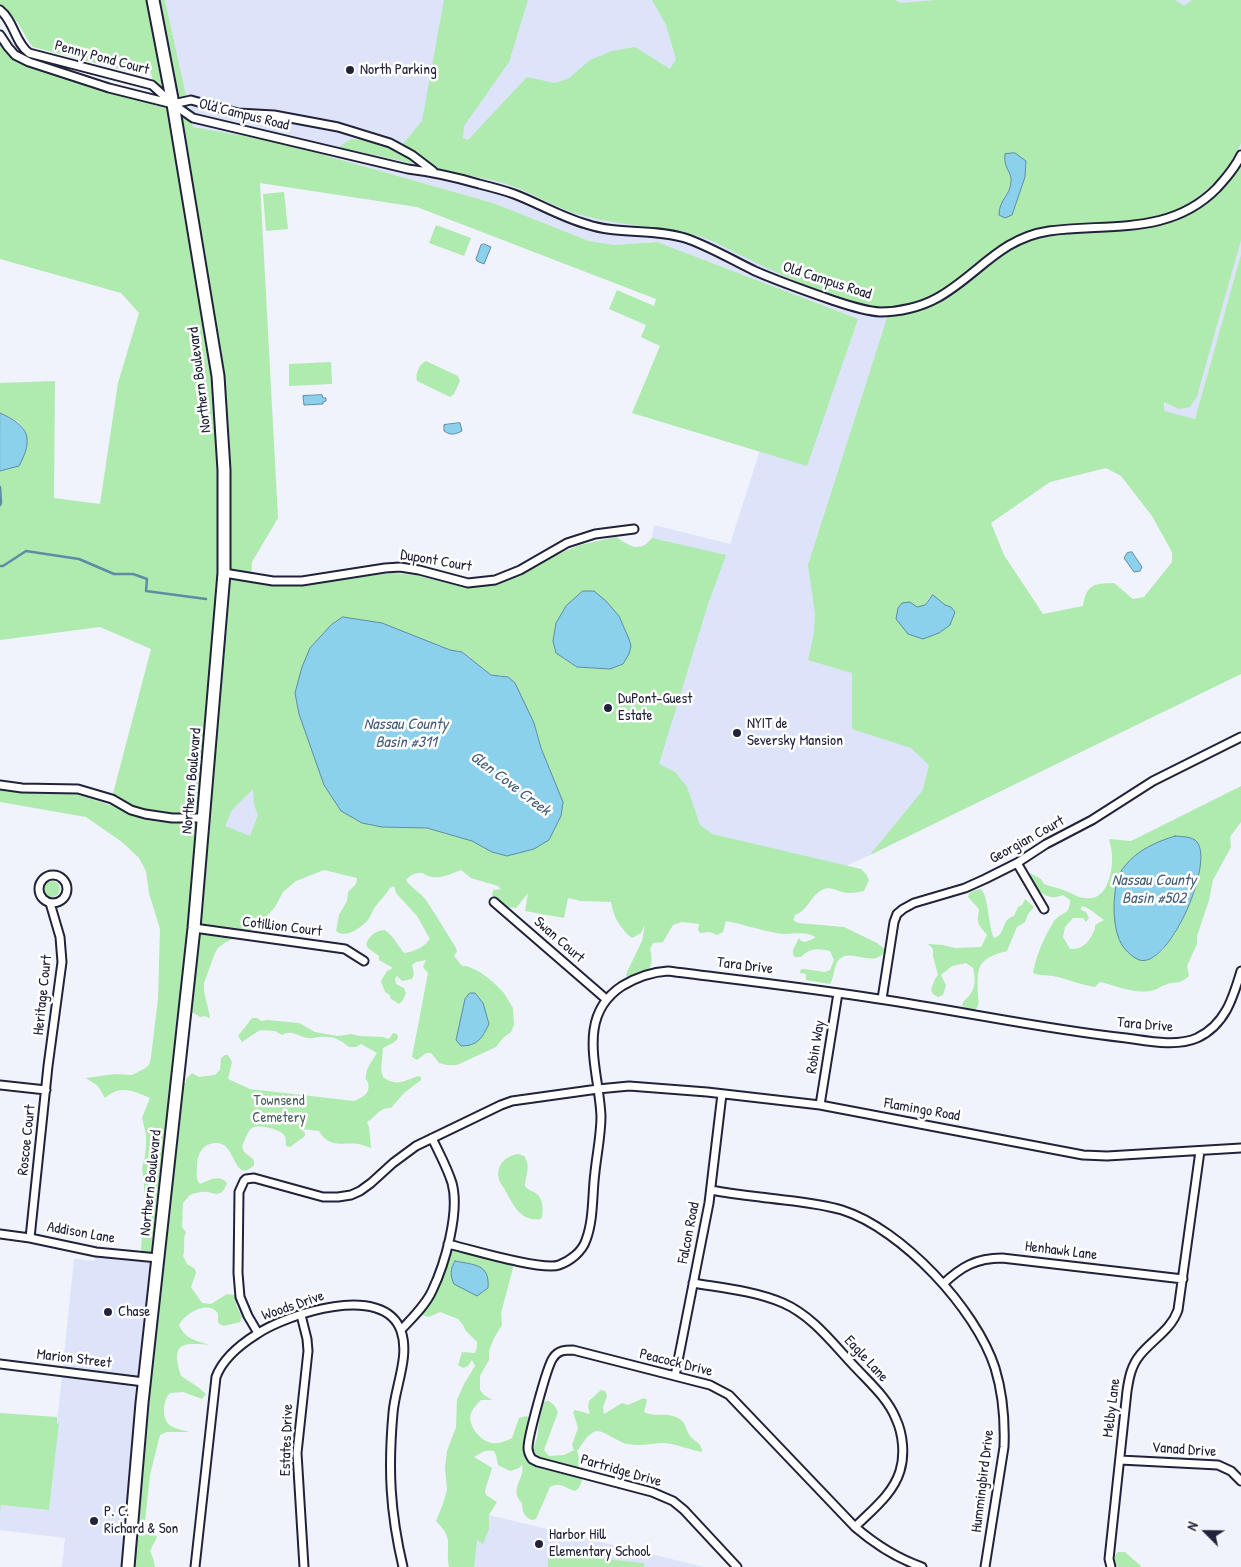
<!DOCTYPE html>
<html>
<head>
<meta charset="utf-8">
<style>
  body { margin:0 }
  #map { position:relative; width:1241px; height:1567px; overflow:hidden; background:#f0f2fc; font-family:"Patrick Hand",sans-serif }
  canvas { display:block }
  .north { position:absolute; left:1181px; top:1507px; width:50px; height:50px; -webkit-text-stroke:4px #fff; paint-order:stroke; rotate:293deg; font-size:14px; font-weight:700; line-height:20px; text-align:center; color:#22223b }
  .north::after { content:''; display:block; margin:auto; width:18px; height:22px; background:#22223b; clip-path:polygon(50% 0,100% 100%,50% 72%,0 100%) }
</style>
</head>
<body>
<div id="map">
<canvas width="1241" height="1567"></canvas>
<div class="north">N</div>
</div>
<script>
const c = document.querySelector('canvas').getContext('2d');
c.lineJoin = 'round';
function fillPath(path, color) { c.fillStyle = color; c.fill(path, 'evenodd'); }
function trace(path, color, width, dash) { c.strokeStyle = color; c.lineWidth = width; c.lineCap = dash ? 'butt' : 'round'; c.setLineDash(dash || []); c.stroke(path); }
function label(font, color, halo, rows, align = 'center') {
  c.font = font + ' "Patrick Hand",sans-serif'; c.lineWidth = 5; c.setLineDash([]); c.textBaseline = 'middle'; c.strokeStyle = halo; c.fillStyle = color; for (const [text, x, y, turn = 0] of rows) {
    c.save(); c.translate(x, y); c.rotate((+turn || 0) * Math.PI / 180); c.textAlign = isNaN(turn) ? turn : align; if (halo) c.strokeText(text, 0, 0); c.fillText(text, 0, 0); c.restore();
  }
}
fillPath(new Path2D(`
  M165,0H1241V254L1195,419L1125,402L911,339L992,794L870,855L726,921L461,870L209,844L245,581L266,585L290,586L392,573L415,575L467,588L497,584L523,574L549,558L580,545L616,537L633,547L643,546L652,538L654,525L730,544L808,301L657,242L615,245L589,241L493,203L278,142L193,127Z
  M96,1252L158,1258L128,1567H62L65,1538L0,1530V1515L1,1505L49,1510L59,1424H57L74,1259L95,1261Z
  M464,1509L489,1515L704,1567H469Z`), '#dde3f8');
fillPath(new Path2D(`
  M0,0H165L193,127L278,142L493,203L589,241L615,245L657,242L858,319L807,466L632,413L660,346L641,337L646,325L609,309L617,290L654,306L656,299L417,207L260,183L278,518L252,562L251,582L290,586L392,573L415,575L467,588L497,584L523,574L549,558L580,545L616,537C629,546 640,554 652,538L726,555L708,604L659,764L675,772L687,787L700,825L712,834L861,869L866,874L869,880L864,891C859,892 853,893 848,893C841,893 832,886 824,889C811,894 808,911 795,915L793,920L798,923L844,927L877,943L886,950C874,969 853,949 841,958C833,963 835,977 830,984L806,980V974L800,973L801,969H804L825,972L830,970L834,960L830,951C818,948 809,948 801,957H795L793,955V950L799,938L801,941L805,942L815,938L814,936C801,930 789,936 776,933C759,930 743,924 726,921L723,932L717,935L710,932L700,933L698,930L699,924L682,922L673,925L663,942L653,943L650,949C655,967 648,976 629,978L626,976L627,972L642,941L645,925L641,933L632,938C620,929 613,916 611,902L581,901L568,898L564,918L525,911L528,893L516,908L507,907L502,905L492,895L493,890L501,889L498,886L471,878L461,870C448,875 435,882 422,873C415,873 411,874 406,880C410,887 420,892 426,900C436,915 446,932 456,948L457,951L454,956L462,966H467L480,972L493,982L504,993L513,1008L514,1025L511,1032L503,1038L496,1047L457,1065H447L439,1063L431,1053H426L417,1060L412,1057L428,973L423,967L426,960L416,962L412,965L414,974L412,979L402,981L397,976L395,979L396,984L404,988L406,993L403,1000L399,1004L390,998V995L385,992L381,981L387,971L393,968L379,960V956L368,948L366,944C370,935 375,931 385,930C393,936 398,945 404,953C414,952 424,947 430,939L417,916L396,893L394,886L390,888C386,895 380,900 375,907C372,911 371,917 367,921C361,928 345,939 336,931L339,915L347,901L348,892L356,884L357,878L324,870L296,881L283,892L275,907L257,927L226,942L218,948L215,953L204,983V991L210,1017L209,1018L205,1016L200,1017L194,1013L185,1012L178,1081L186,1083V1079L192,1073L199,1077L215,1075L220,1070L221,1058L225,1055H228L232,1062L228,1079L250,1089L354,1101C362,1098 371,1093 368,1083C366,1078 365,1081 366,1075C367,1066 373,1060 377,1053L361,1044L356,1047H349C340,1039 332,1036 320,1037C315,1037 313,1039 308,1038C298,1037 293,1029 282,1035L275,1031L260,1030L242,1042L238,1036L252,1018H257L261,1021L268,1020L299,1023L315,1032L337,1036L352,1034L359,1036L383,1037L389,1039L393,1033L397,1034L398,1038C395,1043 388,1045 383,1048L381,1070L383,1077C396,1087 404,1081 418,1076L421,1077V1080L404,1093L391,1108C379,1107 376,1117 367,1122L369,1127L371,1148C368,1147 363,1145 359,1144C344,1142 329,1149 319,1131L301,1129L305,1133V1136L290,1147L286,1146C285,1141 287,1137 283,1134C278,1129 259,1124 252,1128C247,1131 245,1141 242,1146L244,1152L254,1160V1165C234,1185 236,1144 218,1143C204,1142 197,1153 197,1166C197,1173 195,1178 200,1184C210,1180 219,1174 227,1183C222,1196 218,1195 208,1192C202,1191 195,1193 190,1195L183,1203L182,1227L186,1232C182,1240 186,1248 183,1256L187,1264L195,1269L196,1273L191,1287L202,1303L211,1304L227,1294L234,1295L237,1298L236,1305L242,1317L240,1322L224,1326L219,1324C217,1320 219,1315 217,1312C207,1300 184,1314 179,1325C185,1339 195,1340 209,1345C180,1342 171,1344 181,1376L198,1387L206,1394L202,1399L183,1392L170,1393C166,1397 165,1401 164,1408C163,1427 174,1428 190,1432H167L160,1435L150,1475L145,1522L147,1529L157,1537L150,1551L153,1558L155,1567H128L158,1258L142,1253L141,1249L144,1207V1182L142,1168L145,1156L146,1145V1134L142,1118L150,1098C134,1091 120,1084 105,1098L98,1086L86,1078L115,1074L132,1075L144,1069L149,1065L151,1057L158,999L160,929L149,893L146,871L139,858L122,842L86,817L0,802V789L72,793L110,805L151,649L100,627L0,640V471L19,466L24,428L17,421L0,413V383L55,381L54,498L100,504L118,383L139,313L121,293L0,259V41L13,58L22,63L158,106L150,68L149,71L145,74L126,71L33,47C23,35 16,12 0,7ZM619,616L629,639L623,664L610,669L577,667L556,653L553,641L556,623ZM344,617L382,623L450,650L463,652L491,675H502L534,723L541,748L563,803L561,816L549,840L492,852L472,841L427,828L382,827L310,648L331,625ZM253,789L254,805L258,815L250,836L225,826L232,810Z
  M444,0H528L509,62L464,126L463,138L468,140L527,77L554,83L568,79L590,60L612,51L635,47L670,69L676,59L666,25L652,0H895L901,3L937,0H1175L1184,6L1192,0H1241V143C1223,183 1188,212 1145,220C1112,226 1079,222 1046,227C996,235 974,273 933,295C920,302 905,305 890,307C851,311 774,271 738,254C726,248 714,241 702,237C659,225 613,226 571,212C551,205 532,193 512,186C494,179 473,177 454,173C416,164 377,155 338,148L351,139L365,140L398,150L422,121ZM1015,153L1025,177L1012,215L1005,218L1004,197C1020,177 1003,174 1005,154Z
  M1241,163V240L1197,396L1190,407L1179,409L1164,402V411L1195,419L1241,254V674L870,855L923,790L929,765L911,748L852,729V673L808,660L814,633L815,614L808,565L888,315C899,314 911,314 922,310C958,296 981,262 1016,246C1050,231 1085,233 1121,231C1172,228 1213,206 1241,163ZM1106,468L1121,476L1152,516L1172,552V562L1144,597L1133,599L1114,583C1094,584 1087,583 1083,606L1043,614L1004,555L991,523L1050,482ZM929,597L941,601L945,605L896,619L925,605Z
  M284,192L288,229L266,231L263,194Z
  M436,225L471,238L464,256L429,243Z
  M426,361L458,376L460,381L454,394L450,397L417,381C415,374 419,364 426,361Z
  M331,362L332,384L289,386V364Z
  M1241,786V822L1230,837L1231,847L1213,880L1209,900L1197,936V944L1187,966L1189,976C1178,986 1176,980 1165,985C1161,986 1158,989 1154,990C1136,995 1118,986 1100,982L1095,987C1081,985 1068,979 1053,976C1046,975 1040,976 1033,973C1036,957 1042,942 1050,928C1052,925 1054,920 1057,918C1065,911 1070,914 1070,900L1063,895C1060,896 1054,898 1051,897C1040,895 1030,883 1030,873L1041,879L1044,884C1051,887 1059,888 1066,891C1072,893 1078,898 1085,898C1107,902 1113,872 1112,855C1112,850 1110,844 1109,839L1131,841ZM1158,842L1176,932L1162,951L1153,958L1123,868L1137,854ZM1083,906L1089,909L1104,920L1095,925V929C1090,940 1084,950 1070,949L1063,937L1065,927L1073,918H1083L1086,922L1089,918L1086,912L1081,910V907Z
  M44 889a8 8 0 1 1 16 0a8 8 0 1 1-16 0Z
  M981,889C989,898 988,926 994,938C1006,935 1001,919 1014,916L1018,907L1022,905L1025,899L1034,907L1028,914L1025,922L1017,927L1007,951C976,959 977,967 978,997C979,1003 979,1006 974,1011L962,1006C963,999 968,999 971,993C976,987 975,975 973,968L966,963L952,966L941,975L946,985L943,995L938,997L933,994L931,990L935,979L938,975L933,956V949L928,944L943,945L955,948L981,947L987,935C977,922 977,925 979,909L968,897L969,893L976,890Z
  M518,1154L524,1156C531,1166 526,1174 525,1186C529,1191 534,1191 538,1195C543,1200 544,1213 541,1219C521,1222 514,1206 506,1192C505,1189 502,1186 500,1182C494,1168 504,1156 518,1154Z
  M448,1244L513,1259V1268L501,1313L502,1325L494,1338L489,1351V1360L480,1376V1390L484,1395L492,1400H481C477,1404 473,1408 471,1413C467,1425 480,1441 492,1443C499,1444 506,1441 512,1438L519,1418L526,1416L530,1418L531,1423L525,1435L524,1448C531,1460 542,1471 555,1464V1462L551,1461L547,1464L541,1462L533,1449L537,1438L541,1406L542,1402L549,1401L554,1405L558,1412L544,1450L549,1456L564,1455L574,1450L572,1445L578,1428L573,1412L575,1410L590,1414L588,1407L589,1401L601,1390L605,1391L607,1396L603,1407L604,1414L622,1403L628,1405L644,1398L647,1400L644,1412C654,1418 668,1411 680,1419C686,1423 686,1431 690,1436C695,1442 702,1443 702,1452C689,1450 678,1444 664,1443C652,1443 640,1447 628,1444C619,1443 604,1430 596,1431C587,1434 583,1444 577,1451L580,1461L578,1469L582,1480L579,1488L575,1491C565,1488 560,1481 550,1487L536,1519L532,1520C524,1517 522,1511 522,1503C508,1489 526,1478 522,1465L519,1468L510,1471L498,1465L496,1455L494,1451C485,1449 481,1453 474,1457L492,1468L485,1491L486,1495L497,1502L489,1515V1529L483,1544L477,1540L474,1567H449C445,1544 455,1540 436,1521L444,1501L447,1489L445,1468L447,1451L456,1427L457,1400L464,1384L475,1366L472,1360L468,1366L463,1368L458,1365L462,1352L475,1353L477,1347V1342L466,1331L463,1325L458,1319L440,1312L429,1317L422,1315Z
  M0,1413L57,1417V1423L59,1424L49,1510L1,1505L0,1515Z
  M1118,1552H1125L1142,1567H1118C1114,1561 1113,1557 1118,1552Z
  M565,1555L644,1563V1567H548V1558Z`), '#afeaaf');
const water = new Path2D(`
  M1015,153L1026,161L1025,177L1012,215L1005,218L999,215C999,199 1011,195 1011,181C1012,172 1003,168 1005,154Z
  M484,244L491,247L484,264L477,261L476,259L481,245Z
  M322,395L323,398H326V401L323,402V404L304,405L303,396Z
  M0,413C29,426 34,438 19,466L0,471Z
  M460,423L462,431C456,434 451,436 444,431V425Z
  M1132,552L1142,567L1140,571L1134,572L1124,558L1127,553Z
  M583,591H594L606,601L619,616L629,639L631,646L629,654L623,664L610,669L577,667L556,653L553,641L556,623L566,606Z
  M933,595L945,605L951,607L955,612L950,625L939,633L923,639L908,634L896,619L898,608L902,603L910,602L917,607L925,605Z
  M343,617L382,623L450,650L462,652L491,675L508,677L515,683L534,723L541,748L563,802L561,816L549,840L534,849L507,856L492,852L472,841L427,828L382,827L362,823L341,811L324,785L299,714L295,693L302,667L310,648L331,625Z
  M1175,836C1183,837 1192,836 1197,842C1215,864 1166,975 1137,959C1128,954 1121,946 1118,936C1112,919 1112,881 1124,867C1137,850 1156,842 1175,836Z
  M470,993H475L483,1003L489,1024C482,1038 478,1046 461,1046L456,1040L465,999Z
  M455,1261C475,1265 490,1264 488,1288L477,1296L454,1284C450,1276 450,1269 455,1261Z`);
fillPath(water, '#8bd1ec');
trace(water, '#618ba5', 1);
trace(new Path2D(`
  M0,487L1,502L0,505
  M0,566H3L26,551L79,559L114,574H133L147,579L146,591L206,599`), '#618ba5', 2.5);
const minor = new Path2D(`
  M0,10C14,21 15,43 29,53L152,85L173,104L109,88L29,62L15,55L8,47L0,35
  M173,104L193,118L408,169C433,172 455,177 479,184C491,187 503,190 514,194C538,203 561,217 586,224C618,235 653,228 685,238C709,246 732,260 755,271C780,282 806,291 832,300C847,305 864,311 880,312C899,312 921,307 937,298C977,276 1000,238 1049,231C1109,223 1170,236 1217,188C1226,178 1235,168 1241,155
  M173,104L191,100L238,113L274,115L338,127L390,143L412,155L433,171
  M224,573L273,581H302L385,568L400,567L419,570L468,583L495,580L520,570L567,543L595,534L634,529
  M0,785L22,788L78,789L112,799L131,810L145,814L172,818H204
  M1017,863L1044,909
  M39 889a14 14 0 1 1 28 0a14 14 0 1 1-28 0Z
  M494,902L606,999
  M194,928L345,949L364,961
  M882,999L894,922L897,914L903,909L914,903L965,888L985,879L1017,863L1046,844L1092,820L1153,781L1241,737
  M0,1085L46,1090
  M820,1105L838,993
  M711,1190C727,1193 743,1195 760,1197C788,1201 815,1202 842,1210C902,1229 976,1309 995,1368C1003,1394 1005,1420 1004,1447L985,1567
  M0,1234L30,1238L96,1252L158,1258
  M30,1238L48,1066L62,962L60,937L50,903
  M448,1244C469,1249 542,1271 559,1265C570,1261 582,1252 586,1240C594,1219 592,1194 595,1172C597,1153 601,1135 601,1116C599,1070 575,1017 622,986C637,977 651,972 668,971C739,980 809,988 879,999C961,1011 1043,1029 1126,1038C1148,1041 1176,1047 1197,1038C1225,1025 1233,998 1241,971
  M693,1283C723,1288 755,1291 783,1303C813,1316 834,1345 856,1368C871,1384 888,1399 896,1419C903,1434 905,1455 900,1471C893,1494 872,1510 855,1527
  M943,1284C961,1267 976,1258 1002,1258L1183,1279
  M301,1315L307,1339L308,1351L297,1453L304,1567
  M401,1330C412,1318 425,1306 432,1291C445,1264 460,1212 452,1183C447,1167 439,1153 432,1138
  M258,1333L248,1316L240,1297L238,1273L239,1192L244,1181L246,1179L254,1178L323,1197H338L351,1195L360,1191L371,1183L393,1163L416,1146L501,1105L512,1101L598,1089L629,1086L707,1092L820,1105L1083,1155L1107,1156L1241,1148
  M0,1364L144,1382
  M675,1376L709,1203L722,1094
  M1120,1460L1218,1465L1231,1471L1241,1481
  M195,1567L216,1377C223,1358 241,1344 257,1334C287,1314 384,1282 401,1331C410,1356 395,1387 393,1413C388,1469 390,1512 403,1567
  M737,1567L684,1510L673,1501L652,1492L538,1462L532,1459C530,1456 528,1453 528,1448C528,1437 547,1366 553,1358C558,1350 565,1350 573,1350L710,1385L729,1395L855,1527C876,1545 896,1558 922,1567
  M1111,1567L1109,1559L1127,1391C1129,1378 1131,1366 1140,1355C1153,1339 1171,1330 1178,1310L1200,1151`);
const primary = new Path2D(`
  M128,1567L142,1403L194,928L224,573V470L218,376L173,104L153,0`);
trace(minor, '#22223b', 11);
trace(primary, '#22223b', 15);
trace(minor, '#fff', 7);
trace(primary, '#fff', 11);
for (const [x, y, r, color] of [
  [350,70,5,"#22223b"],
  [608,708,5,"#22223b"],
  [737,733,5,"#22223b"],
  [108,1312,5,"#22223b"],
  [94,1521,5,"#22223b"],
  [539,1544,5,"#22223b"]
]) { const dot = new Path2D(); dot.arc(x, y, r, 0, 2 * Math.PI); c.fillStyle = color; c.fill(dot); trace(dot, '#fff', 2); }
label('15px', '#22223b', '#fff', [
  ["Penny Pond Court",102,58,15],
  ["Old Campus Road",244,115,14],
  ["Old Campus Road",827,281,18],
  ["Northern Boulevard",200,380,-97],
  ["Dupont Court",436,561,10],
  ["Northern Boulevard",192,781,-85],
  ["Georgian Court",1027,840,-29],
  ["Cotillion Court",282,927,7],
  ["Swan Court",559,940,41],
  ["Tara Drive",745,966,7],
  ["Heritage Court",43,995,-84],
  ["Tara Drive",1145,1025,5],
  ["Robin Way",816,1047,-81],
  ["Flamingo Road",922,1110,10],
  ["Roscoe Court",27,1140,-84],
  ["Northern Boulevard",151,1183,-84],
  ["Addison Lane",81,1233,10],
  ["Falcon Road",689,1233,-79],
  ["Henhawk Lane",1061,1251,7],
  ["Woods Drive",293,1306,-19],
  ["Marion Street",74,1359,7],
  ["Eagle Lane",866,1359,47],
  ["Peacock Drive",676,1363,14],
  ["Melby Lane",1112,1408,-83],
  ["Estates Drive",287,1440,-88],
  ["Vanad Drive",1184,1450,4],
  ["Partridge Drive",621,1471,16],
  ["Hummingbird Drive",983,1481,-83]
]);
label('15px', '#22223b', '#fff', [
  ["North Parking",360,70],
  ["DuPont-Guest",618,699],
  ["Estate",618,716],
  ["NYIT de",747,724],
  ["Seversky Mansion",747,741],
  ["Chase",118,1312],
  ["P. C.",104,1512],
  ["Richard & Son",104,1529],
  ["Harbor Hill",549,1535],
  ["Elementary School",549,1552]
], 'left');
label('15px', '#4c5e5e', '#fff', [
  ["Townsend",279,1101],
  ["Cemetery",279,1118]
]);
label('italic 16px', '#475f79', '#fff', [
  ["Nassau County",406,725],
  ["Basin #311",406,743],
  ["Glen Cove Creek",510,784,37],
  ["Nassau County",1154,881],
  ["Basin #502",1154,899]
]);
</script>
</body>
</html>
